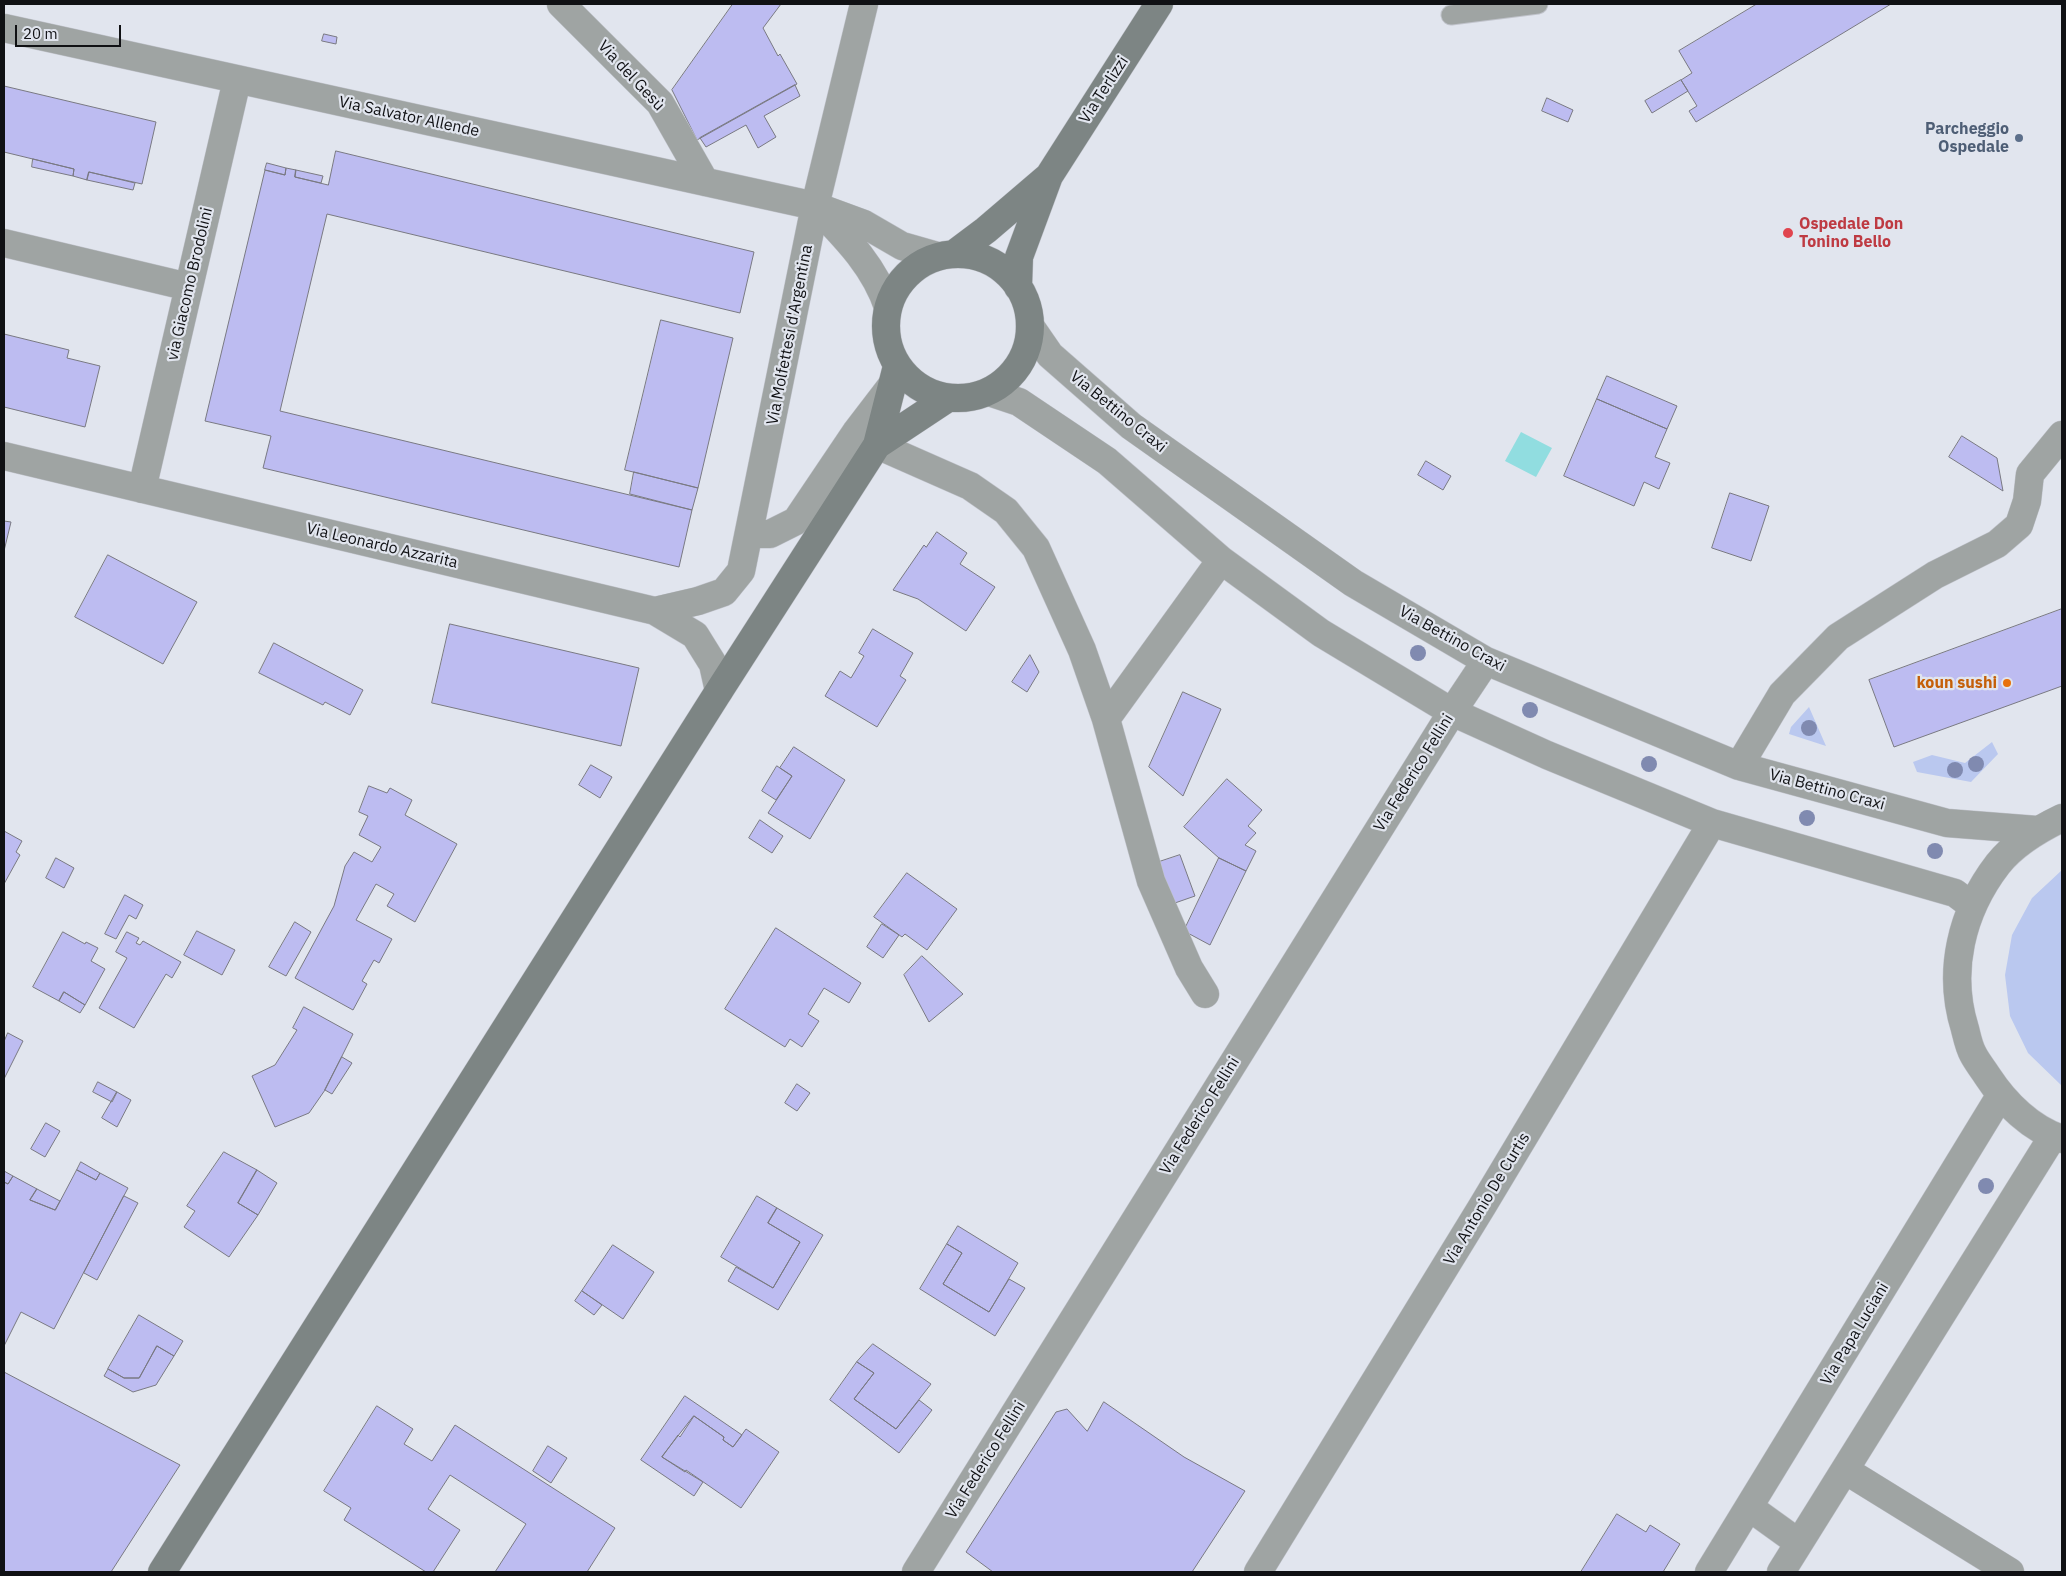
<!DOCTYPE html>
<html>
<head>
<meta charset="utf-8">
<style>
  body { margin:0 }
  #map { position:relative; width:2066px; height:1576px; overflow:hidden; background:#e1e5ee; font-family:"IBM Plex Sans",sans-serif }
  canvas { display:block }
  .frame { position:absolute; inset:0; border:5px solid #101114; pointer-events:none }
  .scale { position:absolute; left:15px; top:25px; width:106px; height:22px; box-sizing:border-box; border:2px solid #101114; border-top:0; padding-left:6px; font-size:15px; line-height:18px; white-space:nowrap; color:#101114; -webkit-text-stroke:4px #e1e5ee; paint-order:stroke }
</style>
</head>
<body>
<div id="map">
<canvas width="2066" height="1576"></canvas>
<div class="frame"></div>
<div class="scale">20 m</div>
</div>
<script>
const c = document.querySelector('canvas').getContext('2d');
c.lineJoin = 'round';
function fillPath(path, color) { c.fillStyle = color; c.fill(path, 'evenodd'); }
function trace(path, color, width, dash) { c.strokeStyle = color; c.lineWidth = width; c.lineCap = dash ? 'butt' : 'round'; c.setLineDash(dash || []); c.stroke(path); }
function label(font, color, halo, rows, align = 'center') {
  c.font = font + ' "IBM Plex Sans",sans-serif'; c.lineWidth = 4.5; c.setLineDash([]); c.textBaseline = 'middle'; c.strokeStyle = halo; c.fillStyle = color; for (const [text, x, y, turn = 0] of rows) {
    c.save(); c.translate(x, y); c.rotate((+turn || 0) * Math.PI / 180); c.textAlign = isNaN(turn) ? turn : align; if (halo) c.strokeText(text, 0, 0); c.fillText(text, 0, 0); c.restore();
  }
}
fillPath(new Path2D(`
  M1809,707L1826,746L1789,734L1791,727Z
  M1992,742L1998,754L1971,782L1917,772L1913,762L1932,755L1965,763Z
  M2062,870V1086L2028,1053L2010,1016L2005,975L2012,935L2032,898Z`), '#bac8ef');
fillPath(new Path2D(`
  M1521,432L1552,448L1536,477L1505,461Z`), '#91dde0');
const building = new Path2D(`
  M733,4H781L763,28L778,56L780,54L797,84L697,140L672,90Z
  M1757,4H1891L1696,122L1689,111L1697,106L1681,80L1692,73L1679,51Z
  M324,34L337,37L336,44L322,41Z
  M1681,80L1688,91L1652,113L1645,101Z
  M795,85L800,96L764,116L776,137L758,148L746,125L706,147L700,138Z
  M4,86L156,122L142,184L89,172L87,180L73,176L74,169L4,152Z
  M1547,98L1573,110L1568,122L1542,111Z
  M336,151L754,252L740,313L327,214L280,411L692,510L679,567L263,468L271,436L205,421L265,170L285,175L286,168L296,170L295,177L328,185Z
  M33,159L74,169L73,176L32,167Z
  M267,163L286,168L285,175L265,170Z
  M296,170L323,176L321,183L295,177Z
  M89,172L135,183L133,190L87,180Z
  M661,320L733,338L698,488L625,470Z
  M4,334L69,350L67,358L100,366L85,427L4,407Z
  M1607,376L1677,406L1667,429L1597,399Z
  M1597,399L1667,429L1655,457L1670,463L1659,489L1644,482L1634,506L1564,476Z
  M1962,436L1997,458L2003,491L1949,457Z
  M1426,461L1451,476L1443,490L1418,475Z
  M634,472L698,488L692,510L630,494Z
  M1730,493L1769,506L1751,561L1712,548Z
  M4,521L11,522L4,551Z
  M937,532L967,553L960,564L995,587L966,631L918,599L893,590L924,545L926,547Z
  M108,555L197,602L163,664L75,617Z
  M2062,609V686L1894,747L1869,680Z
  M450,624L639,668L621,746L432,703Z
  M873,629L913,653L900,676L906,680L877,727L825,696L840,671L851,678L864,656L859,653Z
  M274,643L363,690L350,715L325,702L323,705L259,673Z
  M1030,655L1039,672L1027,692L1012,682Z
  M1183,692L1221,709L1183,796L1149,767Z
  M794,747L845,780L810,839L768,813L792,776L780,768Z
  M591,765L612,777L600,798L579,785Z
  M777,766L792,776L776,800L762,791Z
  M1227,779L1262,810L1248,826L1256,833L1245,845L1256,851L1246,871L1219,858L1184,827Z
  M369,786L387,793L390,788L412,800L405,815L457,844L415,922L387,906L394,894L376,884L356,920L392,939L379,963L374,960L362,981L367,984L353,1010L295,978L334,906L345,866L354,852L372,862L381,847L359,835L368,816L359,812Z
  M760,820L783,836L772,853L749,838Z
  M4,831L22,841L16,852L20,855L4,884Z
  M1180,855L1195,896L1172,904L1156,863Z
  M56,858L74,868L64,888L46,878Z
  M1219,858L1246,871L1210,945L1184,931Z
  M907,873L957,909L927,950L905,934L902,937L874,917Z
  M125,895L143,905L136,919L129,915L116,939L105,934Z
  M295,922L311,932L286,976L269,967Z
  M882,924L899,935L883,958L867,947Z
  M776,928L861,983L849,1003L824,988L808,1014L819,1021L802,1047L790,1039L785,1047L725,1009Z
  M197,931L235,950L222,975L184,955Z
  M63,932L85,944L86,942L98,948L91,961L105,969L85,1005L64,992L59,1001L33,987Z
  M127,932L139,938L136,943L140,945L143,941L181,962L172,978L166,974L134,1028L99,1008L127,958L116,952Z
  M922,956L963,994L929,1022L904,975Z
  M64,992L85,1005L80,1013L59,1001Z
  M304,1007L353,1034L325,1090L309,1113L275,1127L252,1076L275,1065L297,1030L293,1028Z
  M8,1033L23,1041L4,1079V1042Z
  M342,1057L352,1063L332,1094L325,1090Z
  M98,1082L117,1092L112,1102L93,1092Z
  M797,1084L810,1093L797,1111L785,1103Z
  M117,1092L131,1100L117,1127L102,1118Z
  M46,1123L60,1131L45,1157L31,1149Z
  M224,1152L257,1170L238,1203L258,1215L229,1257L184,1227L195,1211L187,1206Z
  M81,1162L100,1173L96,1180L77,1170Z
  M77,1170L96,1180L100,1173L128,1188L54,1329L21,1312L4,1346V1182L8,1184L13,1176L37,1189L30,1200L55,1210Z
  M257,1170L277,1183L258,1215L238,1203Z
  M4,1171L13,1176L8,1184L4,1182Z
  M37,1189L60,1201L55,1210L30,1200Z
  M124,1196L138,1203L97,1280L84,1273Z
  M757,1196L777,1208L768,1223L800,1242L773,1288L721,1257Z
  M777,1208L823,1235L778,1310L728,1281L736,1267L773,1288L800,1242L768,1223Z
  M958,1226L1018,1263L989,1312L943,1284L962,1253L947,1244Z
  M947,1244L962,1253L943,1284L989,1312L1009,1279L1025,1288L995,1336L920,1289Z
  M613,1245L654,1272L623,1319L582,1291Z
  M582,1291L602,1305L594,1315L575,1301Z
  M139,1315L183,1341L174,1356L157,1346L139,1378H124L108,1369Z
  M873,1344L931,1384L896,1429L854,1399L874,1373L857,1362Z
  M157,1346L174,1356L156,1385L133,1392L104,1376L108,1369L124,1378H139Z
  M857,1362L874,1373L854,1399L896,1429L919,1400L932,1410L899,1453L830,1400Z
  M4,1372L180,1465L111,1572H4Z
  M685,1396L742,1435L733,1447L723,1440L724,1437L694,1416L680,1437L678,1435L662,1457L703,1482L694,1496L641,1460Z
  M1104,1402L1184,1457L1245,1491L1192,1572H993L966,1552L1056,1412L1067,1409L1087,1431Z
  M377,1406L413,1429L404,1444L432,1461L455,1425L615,1528L587,1572H495L526,1524L450,1475L428,1509L460,1530L433,1572H426L344,1520L351,1508L324,1491Z
  M694,1416L724,1437L723,1440L733,1447L746,1429L779,1452L741,1508L686,1470L685,1472L662,1457Z
  M548,1446L567,1458L551,1483L533,1471Z
  M1617,1514L1646,1532L1650,1525L1680,1544L1663,1572H1581Z`);
fillPath(building, '#bdbcf1');
trace(building, '#797982', 1);
const service = new Path2D(`
  M1451,15L1538,4`);
const minor = new Path2D(`
  M561,4L660,103L705,182
  M4,28L815,206L864,224L902,246L937,256
  M820,211C848,240 875,268 888,307
  M4,243L189,287
  M1030,326L1050,355L1131,426L1353,583L1486,661L1739,766L1947,823L2037,830
  M989,392L1019,402L1107,461L1221,560L1321,633L1452,712L1547,755L1712,823L1955,893L1971,905
  M877,445L970,486L1006,511L1036,548L1082,650L1106,719L1151,881L1189,968L1205,994
  M4,456L655,611L695,635L713,664L719,691
  M142,489L237,80
  M750,534H770L796,521L856,432L892,385
  M655,611L698,601L724,592L741,571L815,206L864,4
  M1106,719L1221,560
  M1739,766L1782,694L1838,637L1935,575L1997,544L2019,525L2027,501L2030,474L2062,435
  M2062,818C2039,829 2014,844 1998,864C1961,912 1947,972 1965,1029C1967,1037 1969,1047 1973,1054C1977,1062 1983,1069 1988,1077C2005,1103 2031,1129 2062,1139
  M1845,1470L2010,1572
  M1749,1507L1799,1543
  M916,1572L1452,712L1486,661
  M1258,1572L1483,1205L1712,823
  M1709,1572L2000,1096
  M1781,1572L2053,1136`);
const secondary = new Path2D(`
  M954,254L986,230L1048,177
  M886 326a72 72 0 1 1 144 0a72 72 0 1 1-144 0Z
  M1018,287L1019,257L1049,176L1159,4
  M877,445L948,398
  M162,1572L719,691L877,445L897,366`);
trace(service, '#c0c3cb', 21);
trace(minor, '#c0c3cb', 29);
trace(secondary, '#c0c3cb', 29);
trace(service, '#9fa4a3', 19);
trace(minor, '#9fa4a3', 28);
trace(secondary, '#7d8584', 28);
c.fillStyle = '#808ab0';
for (const [x, y] of [
  [1418,653],
  [1530,710],
  [1809,728],
  [1649,764],
  [1976,764],
  [1955,770],
  [1807,818],
  [1935,851],
  [1986,1186]
]) { c.beginPath(); c.arc(x, y, 8, 0, 2 * Math.PI); c.fill(); }
for (const [x, y, r, color] of [
  [2019,138,5,"#5c6f8a"],
  [1788,233,6,"#e0444e"],
  [2007,683,5,"#e8710a"]
]) { const dot = new Path2D(); dot.arc(x, y, r, 0, 2 * Math.PI); c.fillStyle = color; c.fill(dot); trace(dot, '#e1e5ee', 2); }
label('16px', '#101114', '#e1e5ee', [
  ["Via del Gesù",631,76,47],
  ["Via Terlizzi",1104,90,-57],
  ["Via Salvator Allende",409,117,12],
  ["via Giacomo Brodolini",190,284,-77],
  ["Via Molfettesi d'Argentina",790,335,-79],
  ["Via Bettino Craxi",1118,412,39],
  ["Via Leonardo Azzarita",382,546,13],
  ["Via Bettino Craxi",1452,639,29],
  ["Via Federico Fellini",1414,773,-58],
  ["Via Bettino Craxi",1827,790,15],
  ["Via Federico Fellini",1200,1116,-58],
  ["Via Antonio De Curtis",1487,1199,-59],
  ["Via Papa Luciani",1855,1334,-59],
  ["Via Federico Fellini",986,1460,-58]
]);
label('bold 16px', '#4e5e75', '#e1e5ee', [
  ["Parcheggio",2009,129],
  ["Ospedale",2009,147]
], 'right');
label('bold 16px', '#be3a42', '#e1e5ee', [
  ["Ospedale Don",1799,224],
  ["Tonino Bello",1799,242]
], 'left');
label('bold 16px', '#c56008', '#e1e5ee', [
  ["koun sushi",1997,683]
], 'right');
</script>
</body>
</html>
